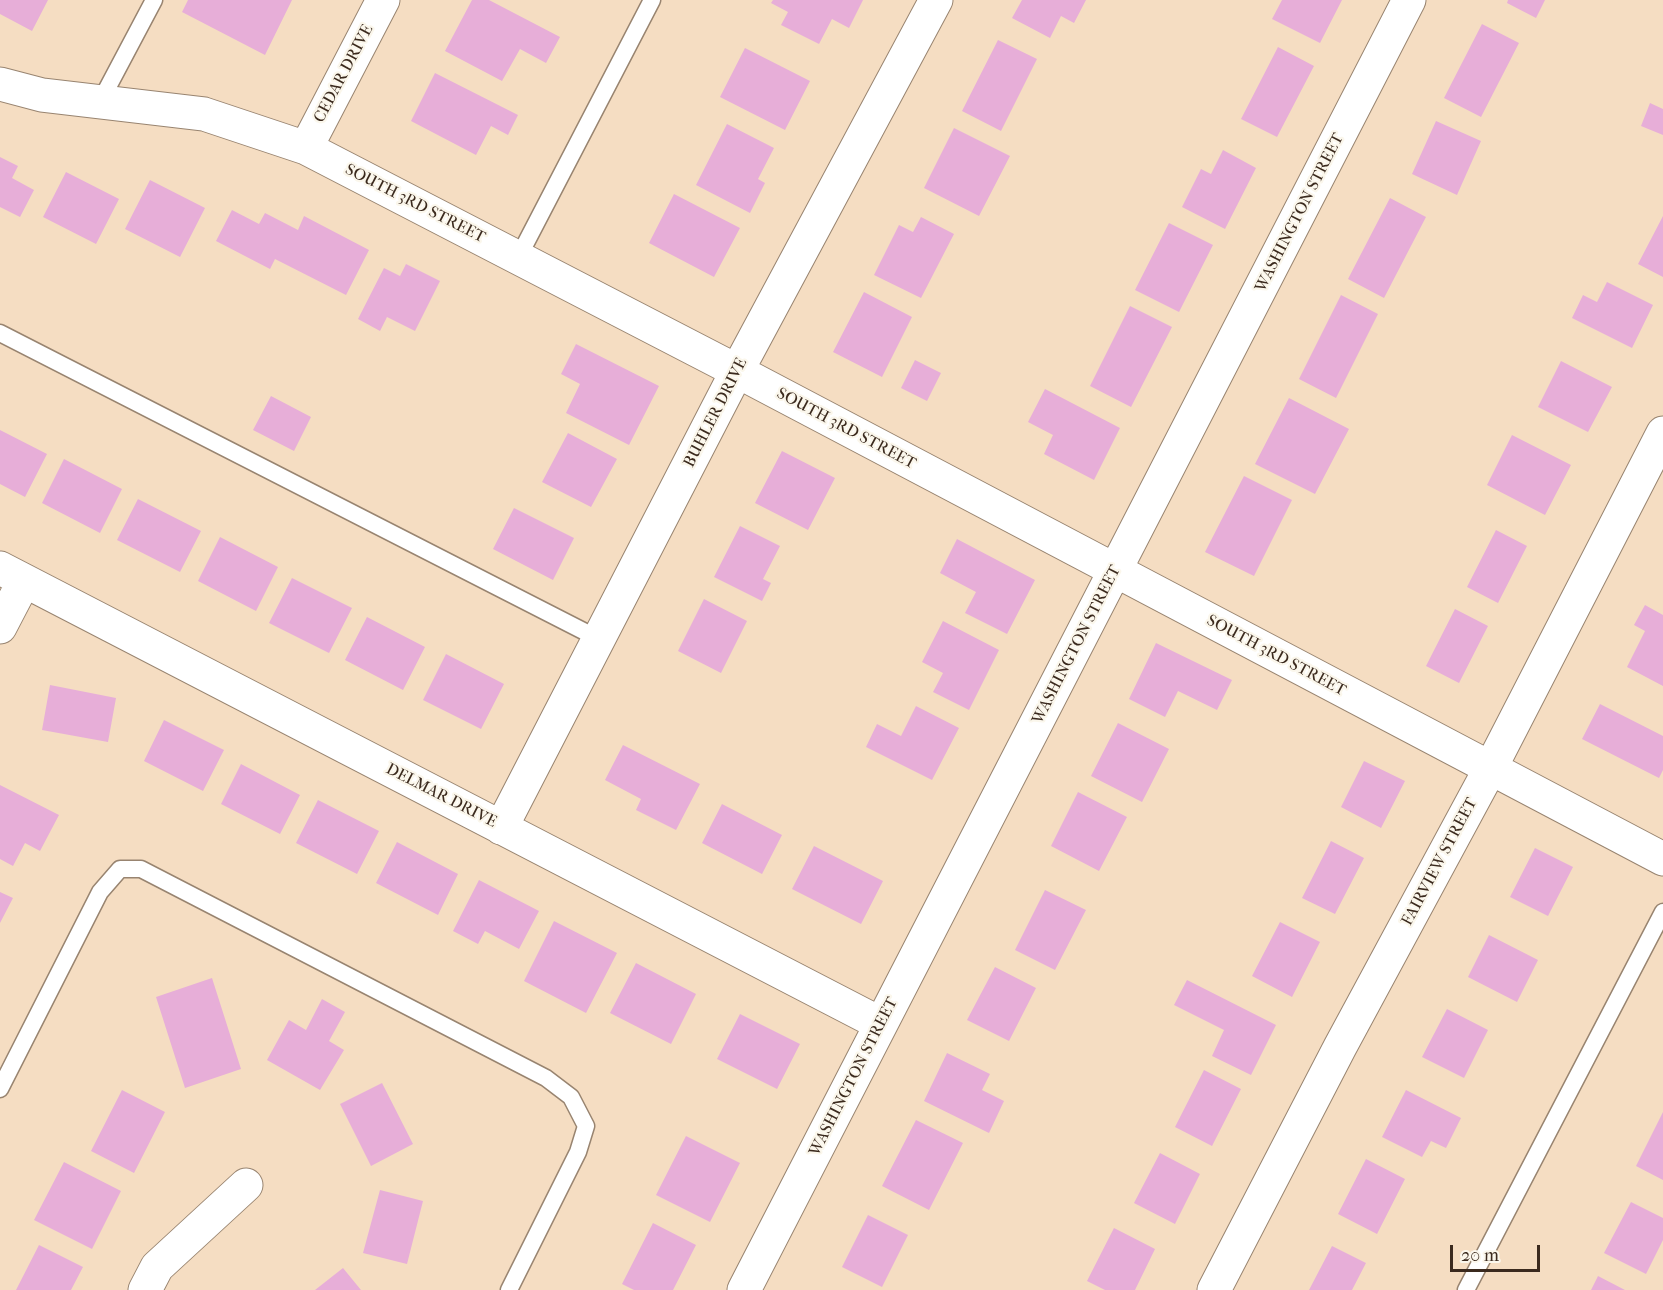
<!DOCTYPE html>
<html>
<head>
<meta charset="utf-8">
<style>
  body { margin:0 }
  #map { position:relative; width:1663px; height:1290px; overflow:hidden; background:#f5ddc2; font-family:"IM FELL French Canon",serif }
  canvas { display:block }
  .scale { position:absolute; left:1450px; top:1245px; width:90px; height:27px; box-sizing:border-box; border:3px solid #3b2a1e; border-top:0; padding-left:8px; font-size:18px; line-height:21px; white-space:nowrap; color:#3b2a1e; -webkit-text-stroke:4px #fbf7ec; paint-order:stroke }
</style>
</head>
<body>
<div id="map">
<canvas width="1663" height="1290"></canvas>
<div class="scale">20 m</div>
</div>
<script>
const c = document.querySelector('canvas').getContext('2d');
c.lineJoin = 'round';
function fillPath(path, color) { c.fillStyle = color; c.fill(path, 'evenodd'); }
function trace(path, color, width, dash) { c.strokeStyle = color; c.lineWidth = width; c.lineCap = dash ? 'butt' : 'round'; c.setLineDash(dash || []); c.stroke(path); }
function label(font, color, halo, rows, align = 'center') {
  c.font = font + ' "IM FELL French Canon",serif'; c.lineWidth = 4.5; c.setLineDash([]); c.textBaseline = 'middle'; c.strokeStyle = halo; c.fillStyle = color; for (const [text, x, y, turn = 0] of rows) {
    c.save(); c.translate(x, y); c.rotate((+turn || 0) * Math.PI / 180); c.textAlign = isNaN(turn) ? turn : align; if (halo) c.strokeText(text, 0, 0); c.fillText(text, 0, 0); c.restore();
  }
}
fillPath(new Path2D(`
  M0,0H48L32,31L0,14Z
  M188,0H292L265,55L182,12Z
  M472,0H489L560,37L546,63L520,49L502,81L445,51Z
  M773,0H863L849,28L832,19L819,44L781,25L788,12L771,3Z
  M1022,0H1086L1074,23L1061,16L1050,38L1012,18Z
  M1282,0H1342L1320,43L1272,19Z
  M1508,0H1545L1536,18L1507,3Z
  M1482,24L1519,43L1481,117L1444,98Z
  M998,40L1037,59L1001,131L962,111Z
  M1278,47L1314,66L1277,137L1241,119Z
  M745,48L810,81L785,130L720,97Z
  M435,73L518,115L508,135L491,126L476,155L411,121Z
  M1650,103L1663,109V135L1641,126Z
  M1436,121L1481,141L1457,195L1412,174Z
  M727,124L774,148L758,179L765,183L750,213L696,185Z
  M954,128L1010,156L979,216L924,188Z
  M1223,150L1256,168L1225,229L1182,207L1201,169L1211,174Z
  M0,157L18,166L12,178L34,190L20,217L0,207Z
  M66,172L119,199L96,244L43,217Z
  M150,180L205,208L180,257L125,229Z
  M674,194L740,228L714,277L649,243Z
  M1390,198L1426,217L1384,298L1348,279Z
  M232,210L259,224L265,213L298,230L304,216L369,250L346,295L275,259L270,269L216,241Z
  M1663,216V277L1638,264Z
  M921,217L954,234L921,298L874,275L899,225L913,232Z
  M1169,223L1213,245L1179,312L1135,290Z
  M406,264L440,281L415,331L387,317L380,331L358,319L384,268L400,276Z
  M1607,282L1653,305L1632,348L1572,318L1583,295L1597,302Z
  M864,292L912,317L882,377L833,352Z
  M1341,295L1378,314L1336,398L1299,379Z
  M1130,306L1172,327L1131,407L1090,386Z
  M576,344L659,386L629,445L566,413L580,384L561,374Z
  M915,360L941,373L927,401L901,388Z
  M1561,361L1612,387L1588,432L1538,407Z
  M1045,389L1120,428L1094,480L1044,454L1053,435L1028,422Z
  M271,396L311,417L294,451L253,430Z
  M1289,398L1349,429L1315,494L1255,464Z
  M0,430L47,454L25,497L0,484Z
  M568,433L617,459L591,507L542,482Z
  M1512,435L1571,465L1545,515L1487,485Z
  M782,451L835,478L808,530L755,503Z
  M64,459L122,489L100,533L42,503Z
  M1244,476L1292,500L1254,576L1205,552Z
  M138,499L201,531L180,572L117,540Z
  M514,508L574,538L553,580L493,549Z
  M740,526L780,546L763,579L771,583L762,601L714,577Z
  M1496,530L1527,546L1498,603L1467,587Z
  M220,537L278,567L256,611L198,581Z
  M957,539L1035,580L1007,634L965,613L976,592L940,573Z
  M292,578L352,608L329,653L269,623Z
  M704,599L747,621L721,673L678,651Z
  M1645,605L1663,615V686L1627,667L1645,631L1634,625Z
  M1455,609L1488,626L1459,683L1426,666Z
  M367,617L425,647L403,690L345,660Z
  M943,621L999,650L969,710L933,692L943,673L922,662Z
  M1156,643L1232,680L1217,710L1178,691L1165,717L1129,699Z
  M446,654L504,684L481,729L423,700Z
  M50,685L116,698L108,742L42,730Z
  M1600,704L1663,736V770L1659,778L1582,739Z
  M916,706L959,728L932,780L866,747L877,724L901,736Z
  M164,720L224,750L203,791L144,761Z
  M1118,723L1169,749L1142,802L1091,776Z
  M623,745L700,784L676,830L636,810L641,799L605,780Z
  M1364,761L1405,781L1381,828L1341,807Z
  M241,764L300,795L280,834L221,804Z
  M0,785L59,815L40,851L25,843L13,866L0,859Z
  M1078,792L1127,817L1099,871L1051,846Z
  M318,800L379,831L357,874L296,843Z
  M722,804L782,835L762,874L702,843Z
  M1331,841L1364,858L1335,914L1302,898Z
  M397,842L458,874L438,915L376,883Z
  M814,846L883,881L861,924L792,889Z
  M1535,848L1573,867L1548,916L1510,897Z
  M479,880L539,911L519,949L485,931L478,944L453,931Z
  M1045,890L1086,910L1055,970L1015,950Z
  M0,892L13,898L0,923Z
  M554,921L617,953L586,1013L524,981Z
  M1280,922L1320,942L1292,997L1252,976Z
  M1489,935L1538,960L1517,1002L1468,977Z
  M636,963L696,994L671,1044L610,1013Z
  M995,967L1036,988L1009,1041L967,1020Z
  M212,978L241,1069L185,1088L156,997Z
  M1187,980L1276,1025L1251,1075L1212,1056L1224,1030L1174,1005Z
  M322,999L345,1012L329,1041L344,1050L320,1090L267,1060L289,1020L306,1030Z
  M1447,1009L1488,1030L1464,1078L1422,1057Z
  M740,1014L800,1044L777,1089L717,1059Z
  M947,1053L990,1074L982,1090L1004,1101L989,1133L924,1101Z
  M1204,1070L1241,1089L1212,1146L1175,1127Z
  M382,1083L413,1144L371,1166L340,1104Z
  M122,1090L165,1112L134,1173L91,1151Z
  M1406,1090L1461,1118L1446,1148L1431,1141L1422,1157L1382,1137Z
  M1663,1112V1180L1636,1166Z
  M916,1120L963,1143L929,1210L882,1186Z
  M686,1136L740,1163L710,1222L656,1195Z
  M1160,1153L1200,1174L1175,1224L1134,1203Z
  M1366,1159L1405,1179L1377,1234L1338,1214Z
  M64,1162L121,1191L92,1249L34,1220Z
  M380,1190L423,1201L407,1264L363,1253Z
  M1631,1202L1663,1218V1240L1646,1274L1604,1253Z
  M868,1215L908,1235L882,1287L842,1267Z
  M653,1223L696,1245L673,1290H634L622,1284Z
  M1114,1228L1155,1249L1135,1290H1105L1087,1281Z
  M39,1245L83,1267L71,1290H16Z
  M1332,1246L1366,1263L1352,1290H1309Z
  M343,1268L361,1290H315Z
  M1598,1276L1625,1290H1591Z`), '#e7aed8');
const service = new Path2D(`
  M100,102L154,0
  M518,258L652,0
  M0,333L599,639
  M0,1089L100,892L120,869H141L546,1078L571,1097L586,1126L578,1152L509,1290
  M1466,1290L1663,912`);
const minor = new Path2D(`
  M0,84L42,95L204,114L306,148L737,371L1663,859
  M306,148L383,0
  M0,568L881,1024
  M0,627L24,581
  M501,828L737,371L936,0
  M145,1290L157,1267L246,1185
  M744,1290L1409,0
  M1214,1290L1340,1047L1490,769L1663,433`);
trace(service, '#988470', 19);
trace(minor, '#988470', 35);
trace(service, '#fff', 16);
trace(minor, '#fff', 33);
label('16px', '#3b2a1e', '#fbf7ec', [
  ["CEDAR DRIVE",344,74,-62],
  ["SOUTH 3RD STREET",415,204,27],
  ["WASHINGTON STREET",1300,213,-63],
  ["BUHLER DRIVE",716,413,-63],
  ["SOUTH 3RD STREET",846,429,28],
  ["WASHINGTON STREET",1077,645,-63],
  ["SOUTH 3RD STREET",1276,656,28],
  ["DELMAR DRIVE",441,796,27],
  ["FAIRVIEW STREET",1440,862,-62],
  ["WASHINGTON STREET",854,1077,-63]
]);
</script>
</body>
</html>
